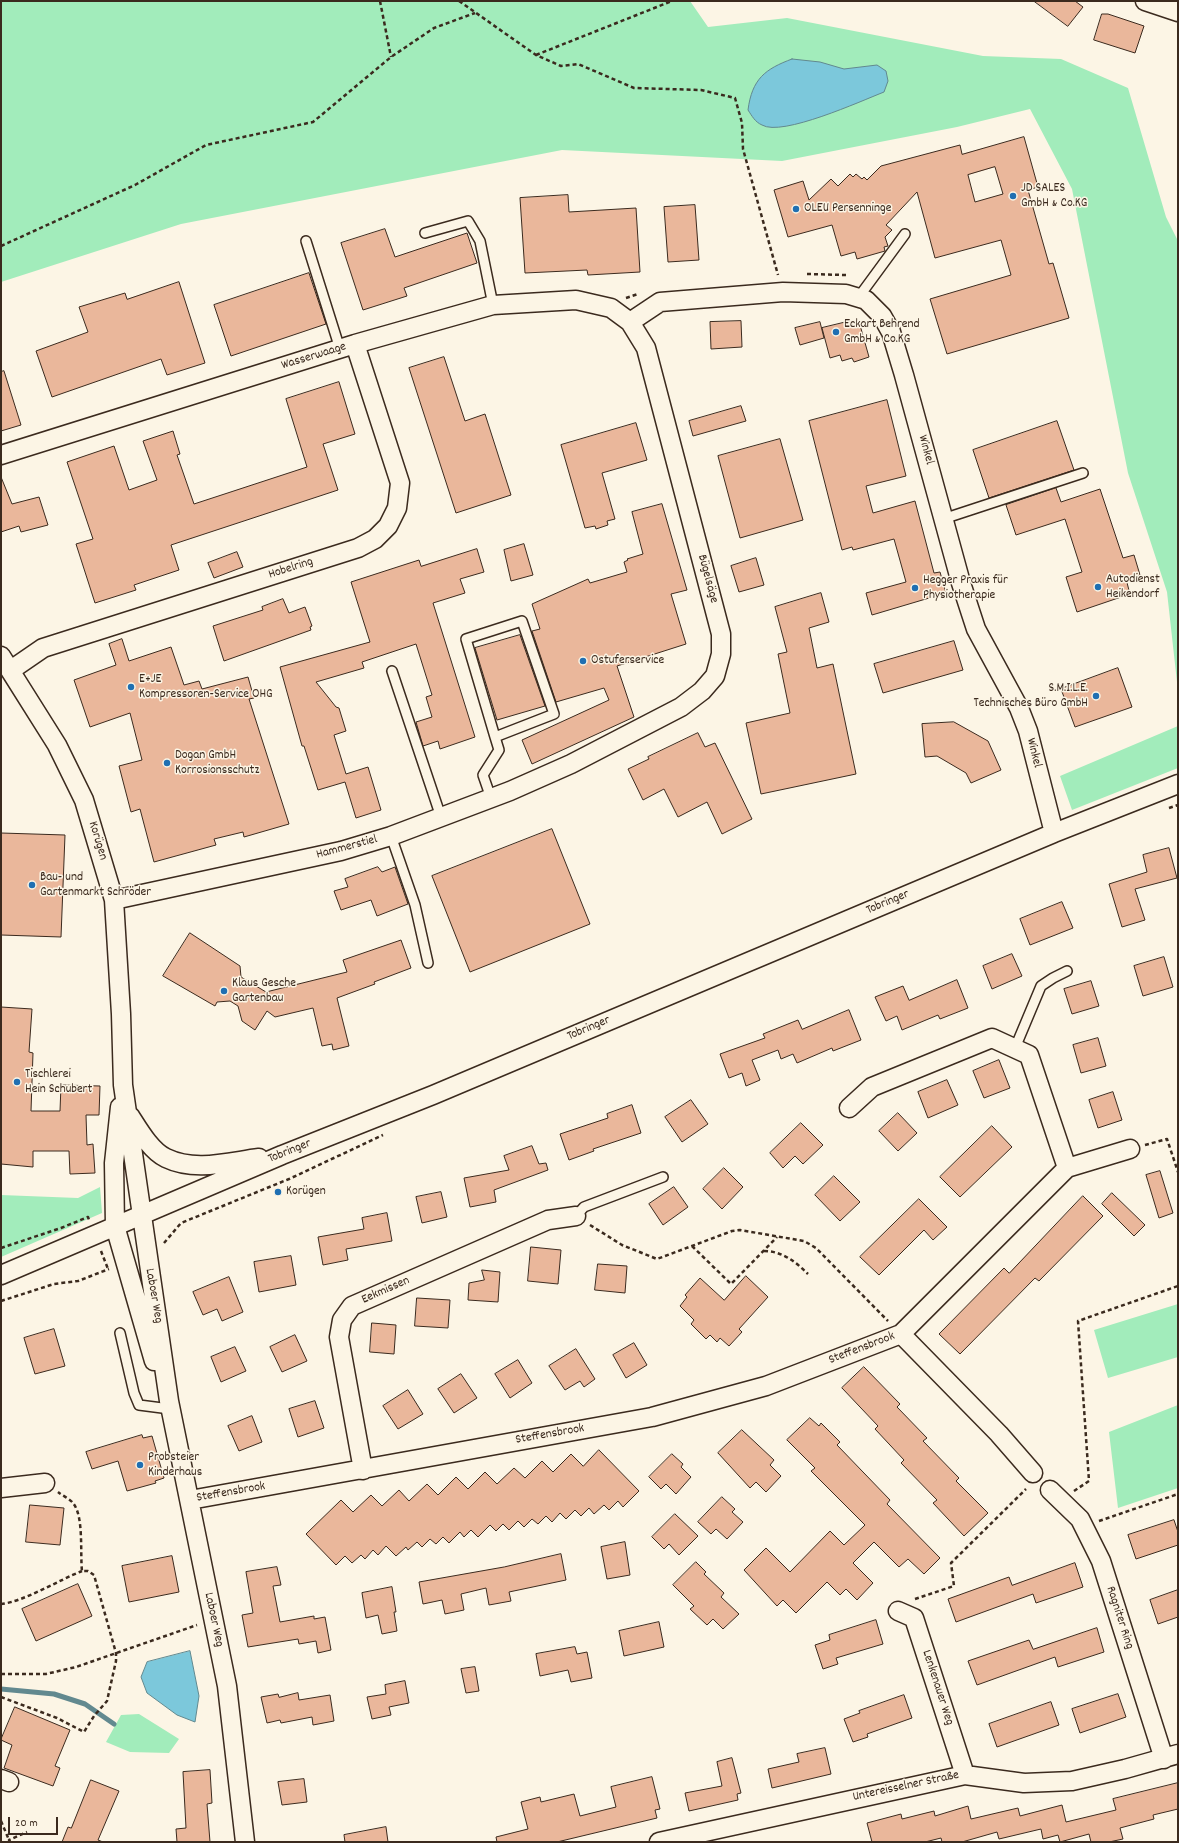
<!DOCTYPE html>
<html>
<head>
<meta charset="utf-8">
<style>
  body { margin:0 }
  #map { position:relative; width:1179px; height:1843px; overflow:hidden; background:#fcf5e5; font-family:Dekko,sans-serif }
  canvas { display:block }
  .frame { position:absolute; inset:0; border:2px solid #3b2a1e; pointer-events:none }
  .scale { position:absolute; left:8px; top:1817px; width:50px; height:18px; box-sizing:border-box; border:2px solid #3b2a1e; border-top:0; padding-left:5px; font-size:12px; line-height:14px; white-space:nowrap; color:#3b2a1e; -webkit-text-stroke:3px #fcf5e5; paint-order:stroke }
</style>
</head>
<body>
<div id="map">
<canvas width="1179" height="1843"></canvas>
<div class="frame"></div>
<div class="scale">20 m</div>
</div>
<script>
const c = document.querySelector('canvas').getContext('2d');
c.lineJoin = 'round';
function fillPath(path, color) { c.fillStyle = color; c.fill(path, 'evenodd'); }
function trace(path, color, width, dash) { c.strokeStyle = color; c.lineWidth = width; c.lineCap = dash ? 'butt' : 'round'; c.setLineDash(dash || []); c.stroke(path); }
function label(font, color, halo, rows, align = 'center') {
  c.font = font + ' Dekko,sans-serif'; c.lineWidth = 3; c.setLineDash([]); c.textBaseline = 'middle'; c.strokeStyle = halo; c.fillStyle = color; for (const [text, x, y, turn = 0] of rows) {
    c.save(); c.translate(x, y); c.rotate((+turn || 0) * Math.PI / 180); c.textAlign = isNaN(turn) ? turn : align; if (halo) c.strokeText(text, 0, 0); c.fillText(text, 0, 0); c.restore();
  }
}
fillPath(new Path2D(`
  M1,1H690L708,27L787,18L983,56L1061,59L1128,88L1166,217L1178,241V691L1167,592L1128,473L1072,189L1030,109L957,127L782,161L562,150L181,224L1,282Z
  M1178,726V768L1072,810L1060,776Z
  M100,1187L102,1213L1,1257V1195L78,1198Z
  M1178,1304V1357L1108,1378L1094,1330Z
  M1178,1405V1488L1118,1508L1109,1432Z
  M139,1714L179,1739L169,1753L130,1752L106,1742L121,1715Z`), '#a2ecbb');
const water = new Path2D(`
  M792,59L820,62L844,69L877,65L886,71L888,81L884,92C861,101 782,137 762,125C755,122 752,116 748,110C752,79 765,69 792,59Z
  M190,1651L199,1696L195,1722L177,1715L147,1693L141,1677L147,1662Z`);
fillPath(water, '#7cc8db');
trace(water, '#62898f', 1);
trace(new Path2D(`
  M1,1689L54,1694L85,1704L114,1724`), '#62898f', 5);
const building = new Path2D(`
  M1034,1H1075L1083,7L1068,26Z
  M1102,14H1108L1144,26L1135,53L1094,40Z
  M1024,137L1038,187L1028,190L1049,264L1053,263L1069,318L947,354L930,299L1011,275L1001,240L935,258L917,192L886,225L892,230L885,237L888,246L884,247L885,251L857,259L855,252L841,256L832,225L788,237L774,190L803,181L809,200L831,179L838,186L850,174L853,177L856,174L862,179L864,177L867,180L881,166L960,145L962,154ZM995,167L1003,194L975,202L968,175Z
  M568,195L569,212L636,208L640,272L588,275L587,270L525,273L520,198Z
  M695,205L699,260L668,262L664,207Z
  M385,229L395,257L467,233L477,263L404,288L407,296L363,310L341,243Z
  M309,273L326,324L231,356L214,305Z
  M179,282L205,363L167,375L161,359L52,397L36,351L88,332L79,307L125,293L127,299Z
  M741,321L742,347L711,349L710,322Z
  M851,321L853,327L860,325L869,357L854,362L852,358L842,361L840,355L830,358L822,328Z
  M820,322L824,338L800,345L795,328Z
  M444,357L465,421L485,414L511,495L456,513L409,368Z
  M4,371L21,425L1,431V372Z
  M339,382L355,434L323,444L338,490L171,545L179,570L134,585L136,590L95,603L76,544L93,539L67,462L114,446L129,490L157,480L143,441L173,431L180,454L177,455L194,504L307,467L286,399Z
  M887,400L906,476L866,486L873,513L915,501L934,573L940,572L946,593L872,615L866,593L906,582L894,539L853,550L852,547L842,550L809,421Z
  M741,406L746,421L693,436L689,421Z
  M1057,421L1074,470L989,498L973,450Z
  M636,423L647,460L602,473L615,519L607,521L608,525L596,529L595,526L585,528L561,445Z
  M780,439L803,520L740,538L718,456Z
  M1,477L12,504L39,497L48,525L21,532L19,526L1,532Z
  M1056,488L1061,502L1100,489L1123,558L1134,555L1140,575L1126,579L1130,594L1077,612L1066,577L1082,572L1065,519L1016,535L1006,505Z
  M662,504L687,590L671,594L686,644L617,666L634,717L532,764L522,740L609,700L604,688L556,702L532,631L540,629L532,604L588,579L590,583L627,572L624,562L628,560L627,559L643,554L632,512Z
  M524,544L533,575L511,581L504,550Z
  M477,549L484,572L460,579L465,593L433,603L475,737L440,749L438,741L423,746L416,722L432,717L426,697L432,695L416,644L362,662L364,668L316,682L336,707L339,708L346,731L334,735L346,774L368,767L381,810L356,818L345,782L318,790L304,746H302L280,667L370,642L351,582L419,560L421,566Z
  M237,552L243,567L214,578L208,563Z
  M756,558L764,585L739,592L731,566Z
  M821,593L829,622L809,628L817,668L833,664L856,774L761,794L746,723L790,713L778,654L787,652L775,607Z
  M283,599L289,613L305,607L312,626L310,627L311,630L224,661L213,626L263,610L262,607Z
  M520,635L545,706L497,720L475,648Z
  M122,639L129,661L171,647L184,685L199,681L202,689L248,677L254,698L249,699L289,824L244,837L243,832L214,839L216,845L154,862L140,809L131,812L119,766L142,760L130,713L90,727L74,680L116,665L109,644Z
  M954,641L963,670L883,693L874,664Z
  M1118,668L1132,707L1075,727L1061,689Z
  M954,722L988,741L1001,770L971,783L966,773L937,756L925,757L922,724Z
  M698,733L705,747L715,743L752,819L722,834L707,802L678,817L664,789L643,800L628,769L649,759L648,757Z
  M552,829L590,924L470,972L432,876Z
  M1,833L65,835L61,937L1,935Z
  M1169,848L1177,878L1135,889L1145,920L1122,927L1109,884L1147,872L1143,855Z
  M378,867L382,872L395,867L408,904L377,916L371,900L341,910L334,891L348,887L345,879Z
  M1062,902L1073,928L1030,945L1020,919Z
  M190,933L240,966L241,977L266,992L347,972L343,960L401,940L411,968L374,982L375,984L337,998L349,1046L333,1050L332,1044L322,1046L313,1008L275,1017L267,1011L255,1030L242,1021L238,1006L230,1001L217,1002L215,1006L163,976Z
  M1012,954L1022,976L992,989L983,966Z
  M1164,957L1173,987L1143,996L1134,966Z
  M957,980L968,1008L940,1019L938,1015L902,1030L897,1016L886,1021L875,997L903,986L909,1000Z
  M1091,981L1099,1006L1072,1014L1064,989Z
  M1,1007L32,1009L29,1052L33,1053L31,1111H60L61,1085L100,1086L99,1115H86L87,1145L93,1144L95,1173L70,1174L69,1151H33V1167L1,1164Z
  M849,1010L861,1040L833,1051L832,1048L797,1063L793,1054L781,1059L778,1050L752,1060L760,1080L746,1086L742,1073L729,1078L720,1054L765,1038L763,1034L798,1020L802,1029Z
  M1098,1038L1106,1066L1081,1073L1073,1045Z
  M999,1060L1010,1088L984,1098L973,1071Z
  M947,1080L958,1105L928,1118L918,1092Z
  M1113,1092L1122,1120L1098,1128L1089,1100Z
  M691,1100L708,1124L682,1142L665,1117Z
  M632,1105L641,1133L593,1149L594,1151L569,1160L560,1134L608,1118L607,1114Z
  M898,1113L917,1133L898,1151L879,1131Z
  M801,1123L823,1145L803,1164L795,1156L783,1168L770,1153Z
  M992,1126L1012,1147L960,1197L940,1177Z
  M532,1146L539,1164L546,1163L548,1170L494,1190L496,1202L470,1207L464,1178L509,1170L504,1156Z
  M724,1168L743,1187L722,1209L703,1189Z
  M1160,1171L1173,1213L1159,1218L1146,1175Z
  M834,1176L860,1202L840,1221L815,1195Z
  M674,1187L688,1207L663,1225L649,1204Z
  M441,1192L447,1217L422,1223L416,1197Z
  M1112,1193L1145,1225L1134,1236L1102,1204Z
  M1083,1196L1103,1216L1039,1281L1035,1278L960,1354L939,1334L1004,1268L1009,1273Z
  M919,1199L947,1227L933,1240L924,1230L879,1275L860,1257Z
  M387,1213L392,1241L346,1249L348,1260L323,1265L318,1237L364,1229L362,1218Z
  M531,1247L561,1250L558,1284L528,1281Z
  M291,1256L296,1285L259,1292L254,1262Z
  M598,1264L627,1266L625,1293L595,1290Z
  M482,1270L500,1272L498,1302L468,1300L469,1283L484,1280Z
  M746,1276L768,1297L739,1329L742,1332L729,1346L720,1338L717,1342L710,1335L706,1339L691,1324L694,1320L680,1306L687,1297L685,1295L700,1278L724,1300Z
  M229,1277L243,1312L222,1321L217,1309L203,1315L193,1292Z
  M417,1298L450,1300L448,1328L415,1326Z
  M372,1323L396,1325L394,1354L370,1352Z
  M54,1329L65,1366L35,1374L24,1338Z
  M295,1335L307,1361L282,1372L270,1347Z
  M634,1343L647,1365L626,1378L613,1355Z
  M235,1347L246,1371L221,1382L211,1357Z
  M576,1349L595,1379L584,1387L580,1381L565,1390L549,1366Z
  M518,1360L532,1383L510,1398L495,1374Z
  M864,1367L900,1404L897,1407L927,1438L923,1441L959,1478L956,1481L988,1513L964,1536L933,1503L937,1500L901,1463L904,1460L875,1429L878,1426L842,1388Z
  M461,1374L477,1398L454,1413L438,1389Z
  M408,1390L423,1414L398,1429L383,1406Z
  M315,1401L324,1428L298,1437L289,1409Z
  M252,1416L262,1442L239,1451L228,1426Z
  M810,1418L819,1426L821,1423L840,1442L837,1445L890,1500L887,1504L940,1558L924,1574L908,1559L899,1567L874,1542L853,1563L873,1583L857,1600L846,1589L840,1595L827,1582L796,1613L783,1600L777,1606L744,1570L766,1548L790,1572L830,1531L844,1545L865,1525L811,1471L815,1468L787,1440Z
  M742,1430L774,1460L770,1465L781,1476L766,1492L756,1482L750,1488L718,1453Z
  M142,1435L143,1438L152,1436L164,1478L155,1481L156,1483L127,1491L118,1461L92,1469L86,1452Z
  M599,1450L639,1491L623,1507L618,1501L609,1510L604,1505L594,1514L589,1508L581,1516L575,1510L566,1519L560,1513L552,1522L546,1516L538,1524L532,1519L524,1527L518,1521L509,1530L503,1524L496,1531L490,1525L478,1537L471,1530L464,1537L460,1532L449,1543L443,1537L436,1544L430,1539L422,1547L417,1542L408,1550L406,1547L396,1556L386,1546L378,1555L373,1550L365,1559L361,1555L352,1563L345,1556L336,1565L306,1534L341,1500L353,1512L371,1495L382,1506L399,1490L409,1501L427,1484L438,1495L456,1477L468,1489L485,1472L497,1484L514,1468L525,1478L542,1461L553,1472L571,1454L583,1466Z
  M672,1454L683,1464L681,1467L691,1477L676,1494L666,1484L661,1489L649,1477Z
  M722,1497L735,1509L732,1512L743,1522L727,1539L716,1529L711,1534L698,1522Z
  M30,1505L64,1508L60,1545L26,1542Z
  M675,1514L698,1536L679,1555L669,1544L664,1549L652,1537Z
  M1174,1520L1178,1532V1545L1136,1559L1128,1535Z
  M625,1542L630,1575L607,1579L601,1547Z
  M561,1554L566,1580L509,1592L511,1601L489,1605L486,1588L461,1594L464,1610L445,1614L442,1600L423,1604L419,1582L504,1567Z
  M172,1556L179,1592L129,1602L122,1566Z
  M696,1562L706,1572L704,1574L724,1593L721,1597L739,1614L723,1629L713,1619L707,1625L690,1609L694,1606L673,1585Z
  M1075,1563L1083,1587L1036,1603L1033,1594L956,1622L948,1599L1009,1577L1012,1585Z
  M277,1567L281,1585L273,1586L280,1622L314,1616V1619L325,1617L331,1650L318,1653L316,1641L299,1644L298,1639L248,1647L242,1615L253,1613L246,1572Z
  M78,1584L92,1616L36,1641L22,1609Z
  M392,1587L396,1612H394L397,1631L382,1634L378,1615L366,1618L362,1593Z
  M1178,1590V1617L1158,1624L1150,1600Z
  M876,1620L883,1644L836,1658L838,1664L823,1669L815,1645L830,1640L829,1635Z
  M659,1622L664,1647L624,1656L619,1631Z
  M1097,1628L1104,1652L1058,1667L1055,1657L977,1685L968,1661L1029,1640L1033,1649Z
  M575,1647L577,1654L587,1652L592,1678L571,1682L568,1670L540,1676L536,1654Z
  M475,1667L479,1691L466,1693L461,1669Z
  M405,1681L409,1703L389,1707L391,1715L372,1719L367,1697L386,1694L385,1685Z
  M298,1693L299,1700L330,1695L334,1721L313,1725L312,1717L281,1723L280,1720L267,1723L261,1697L278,1694L279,1697Z
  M1118,1694L1126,1717L1080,1733L1072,1709Z
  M904,1695L912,1718L867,1734L868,1737L853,1742L844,1719L860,1713L859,1711Z
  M1051,1702L1059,1725L997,1747L989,1724Z
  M15,1707L70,1730L55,1766L60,1768L53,1786L4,1768L12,1745L1,1740Z
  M825,1748L831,1774L772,1788L768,1769L799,1762L797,1754Z
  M732,1758L741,1793L737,1794L738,1800L689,1811L685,1793L722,1786L717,1762Z
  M210,1770L212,1803L207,1804L210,1842H177L176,1829L186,1828L183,1772Z
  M652,1777L660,1809L655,1810L657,1818L557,1842H497L496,1837L528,1829L521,1802L540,1797L541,1802L574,1794L580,1816L616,1807L611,1787Z
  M304,1779L307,1802L282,1805L278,1782Z
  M91,1780L119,1791L98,1840L103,1842H62L68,1827L71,1828Z
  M1178,1783V1809L1153,1815L1154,1819L1120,1828L1123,1839L1109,1842H1091L1089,1834L1060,1842L1058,1835L1043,1839L1041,1829L999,1839L997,1832L962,1842H942L941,1838L925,1842H872L867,1823L901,1814L902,1819L934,1811L935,1816L968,1806L971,1819L1018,1808L1020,1816L1062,1805L1066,1822L1116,1810L1113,1799Z
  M386,1827L388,1842H345L344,1835Z`);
fillPath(building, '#eab79b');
trace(building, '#3b2a1e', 1);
const lane = new Path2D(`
  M425,233L468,221L480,241L493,305
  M306,241L340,349
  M858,298L905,234
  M943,519L1083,473
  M392,671L441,817
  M491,798L483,775L499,750L495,737L466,639L522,621L554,714L495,737
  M391,836L415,905L428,963
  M1015,1048L1041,986L1053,978L1067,971
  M576,1216L584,1207L663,1177
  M120,1333L134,1393L139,1405L170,1409`);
const street = new Path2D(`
  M1145,1L1178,12
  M630,322L660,302L783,292L846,294L866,300L882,316L891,332L904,375L961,583L976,629L1019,708L1028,731L1054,833
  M1,455L355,344L493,305L576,300L611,308L630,322L646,348L721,634V654L715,676L702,691L681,707L571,764L510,791L391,836L341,851L114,900
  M1,656L57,745L84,800L114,900L121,1014L123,1085L169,1401L227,1686L245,1842
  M11,670L43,648L358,548L375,539L388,526L397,508L400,483L355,344
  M120,1107L114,1163L115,1226L154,1361
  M849,1108L872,1087L992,1038L1029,1055L1067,1168
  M130,1116C139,1130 151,1151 166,1158C195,1172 228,1162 259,1158
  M1,1275L282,1155L433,1095L1054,833L1178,784
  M901,1334L999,1434L1033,1473
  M363,1470L339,1337L342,1320L352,1306L548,1220L576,1216
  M1,1488L45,1483
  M1050,1490L1080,1519L1101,1561L1164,1759
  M190,1500L652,1417L766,1386L901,1334L1067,1168L1130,1149
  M898,1611L914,1618L965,1775
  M1,1779L9,1782
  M659,1842L965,1775L1024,1783L1072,1781L1125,1769L1178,1754`);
trace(lane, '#3b2a1e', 12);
trace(street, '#3b2a1e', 21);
trace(new Path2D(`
  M380,1L391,57
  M459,1L536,55L561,66L578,64L634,88L701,90L735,98L742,123L743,149L778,275
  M536,55L672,1
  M1,246L135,185L206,145L313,122L391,57L434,28L475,13
  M807,274L846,275
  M626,298L638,294
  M1169,808L1178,805
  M1145,1145L1167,1139L1178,1172
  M590,1225L622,1245L657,1259L732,1231L740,1230L804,1241L816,1248L888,1321
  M164,1243L181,1223L289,1179L383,1135
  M692,1246L731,1284L777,1237
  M1,1248L61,1228L88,1217L89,1220
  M101,1251L108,1269
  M764,1251C782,1251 796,1262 808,1274
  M1,1301L54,1284L78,1281L109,1269
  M1074,1491L1089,1481L1078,1321L1178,1286
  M1099,1521L1178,1494
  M915,1599L954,1586L951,1563L1026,1489
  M1,1604C23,1602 59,1580 82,1571
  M1,1674H46L76,1667L197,1625
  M1,1697L57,1718L84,1732L94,1716L107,1701L116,1661V1653L94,1575L88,1571H82C80,1553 84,1516 73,1503C70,1499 63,1496 58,1492
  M1,1821L9,1840
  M10,1842L9,1840L27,1832`), '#3b2a1e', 2.5, [4, 3]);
trace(lane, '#fcf5e5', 9);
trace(street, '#fcf5e5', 18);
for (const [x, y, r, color] of [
  [1013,196,4,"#1f6fb2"],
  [796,209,4,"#1f6fb2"],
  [836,332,4,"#1f6fb2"],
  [1098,587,4,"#1f6fb2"],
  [915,588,4,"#1f6fb2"],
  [583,661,4,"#1f6fb2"],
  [131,687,4,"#1f6fb2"],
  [1096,696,4,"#1f6fb2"],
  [167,763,4,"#1f6fb2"],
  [32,885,4,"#1f6fb2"],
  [224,991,4,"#1f6fb2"],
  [17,1082,4,"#1f6fb2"],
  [278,1192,4,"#1f6fb2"],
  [140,1465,4,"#1f6fb2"]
]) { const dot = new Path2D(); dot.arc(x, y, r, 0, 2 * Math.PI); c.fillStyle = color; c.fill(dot); trace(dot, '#fcf5e5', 1.5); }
label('13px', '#3b2a1e', '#fcf5e5', [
  ["JD SALES",1021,189],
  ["GmbH & Co.KG",1021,204],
  ["OLEU Persenninge",804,209],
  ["Eckart Behrend",844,325],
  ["GmbH & Co.KG",844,340],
  ["Autodienst",1106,580],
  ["Heikendorf",1106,595],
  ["Hegger Praxis für",923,581],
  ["Physiotherapie",923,596],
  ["Ostuferservice",591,661],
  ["E+JE",139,680],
  ["Kompressoren-Service OHG",139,695],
  ["S.M.I.L.E.",1088,689,"right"],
  ["Technisches Büro GmbH",1088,704,"right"],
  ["Dogan GmbH",175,756],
  ["Korrosionsschutz",175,771],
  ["Bau- und",40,878],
  ["Gartenmarkt Schröder",40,893],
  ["Klaus Gesche",232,984],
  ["Gartenbau",232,999],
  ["Tischlerei",25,1075],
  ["Hein Schubert",25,1090],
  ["Korügen",286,1192],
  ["Probsteier",148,1458],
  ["Kinderhaus",148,1473]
], 'left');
label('13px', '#3b2a1e', '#fcf5e5', [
  ["Wasserwaage",314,357,-17],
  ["Winkel",925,450,75],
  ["Hobelring",291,569,-18],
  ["Bügelsäge",707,579,75],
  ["Winkel",1033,753,76],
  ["Korügen",97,841,73],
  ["Hammerstiel",347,848,-15],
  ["Tobringer",888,903,-23],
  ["Tobringer",589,1029,-23],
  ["Tobringer",290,1152,-22],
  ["Eekmissen",386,1291,-24],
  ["Laboer Weg",153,1296,80],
  ["Steffensbrook",862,1349,-21],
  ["Steffensbrook",550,1435,-10],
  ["Steffensbrook",231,1493,-10],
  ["Ragniter Ring",1119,1618,72],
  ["Laboer Weg",213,1620,78],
  ["Lenkenauer Weg",937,1688,72],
  ["Untereisselner Straße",906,1787,-12]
]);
</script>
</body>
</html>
